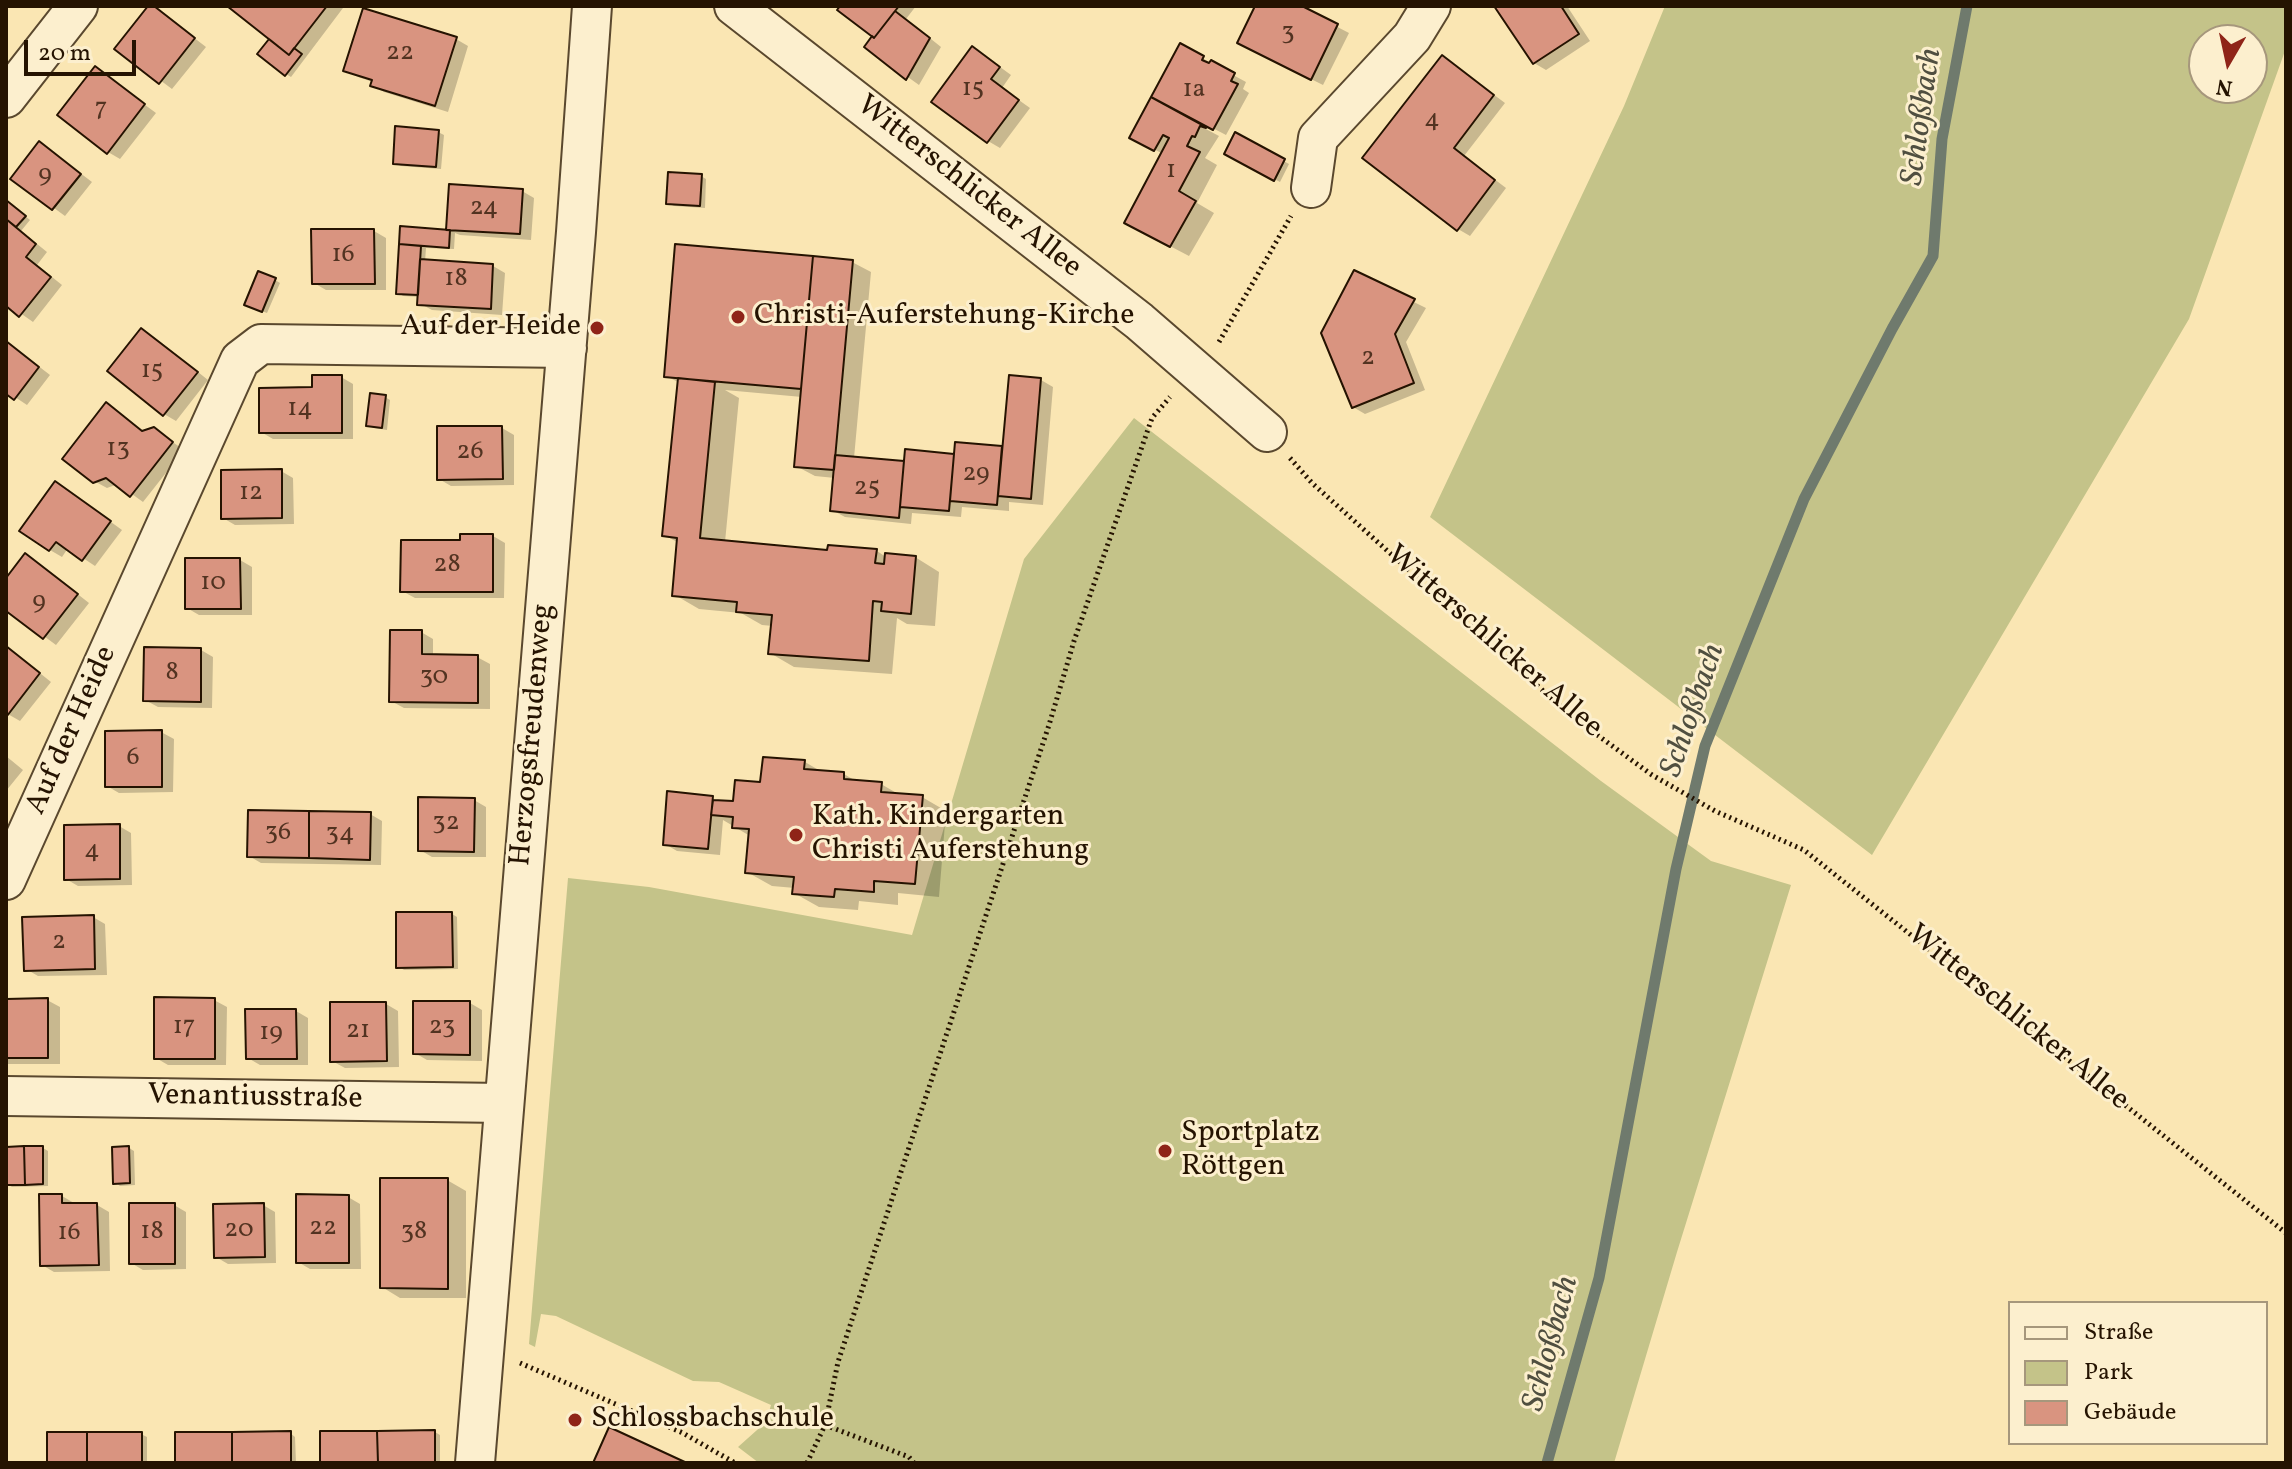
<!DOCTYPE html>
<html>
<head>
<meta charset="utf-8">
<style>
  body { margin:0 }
  #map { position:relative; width:2292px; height:1469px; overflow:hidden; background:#fae6b3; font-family:Vollkorn,serif }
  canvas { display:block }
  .frame { position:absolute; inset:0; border:8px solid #251301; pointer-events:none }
  .legend { position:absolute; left:2008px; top:1301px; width:260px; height:144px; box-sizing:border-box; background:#fcefce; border:2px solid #a6977c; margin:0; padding:10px 14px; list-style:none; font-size:24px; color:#251301 }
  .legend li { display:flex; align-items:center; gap:16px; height:40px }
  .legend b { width:40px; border:2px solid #a6977c }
  .north { position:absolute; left:2188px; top:24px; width:80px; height:80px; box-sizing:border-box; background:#fcefce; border:2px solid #a6977c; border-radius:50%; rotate:189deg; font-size:22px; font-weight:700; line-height:32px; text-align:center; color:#251301 }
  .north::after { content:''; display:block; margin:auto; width:28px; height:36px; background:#8f2418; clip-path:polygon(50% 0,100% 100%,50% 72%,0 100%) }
  .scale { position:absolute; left:24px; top:40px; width:112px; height:36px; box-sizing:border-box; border:4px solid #251301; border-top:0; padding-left:10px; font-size:24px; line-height:28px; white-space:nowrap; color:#251301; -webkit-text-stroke:6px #fcefce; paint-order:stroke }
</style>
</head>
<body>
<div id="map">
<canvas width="2292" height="1469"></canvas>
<div class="frame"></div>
<ul class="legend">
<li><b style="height:10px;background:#fcefce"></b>Straße</li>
<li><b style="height:22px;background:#c4c389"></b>Park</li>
<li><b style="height:22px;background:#d99480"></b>Gebäude</li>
</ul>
<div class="north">N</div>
<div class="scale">20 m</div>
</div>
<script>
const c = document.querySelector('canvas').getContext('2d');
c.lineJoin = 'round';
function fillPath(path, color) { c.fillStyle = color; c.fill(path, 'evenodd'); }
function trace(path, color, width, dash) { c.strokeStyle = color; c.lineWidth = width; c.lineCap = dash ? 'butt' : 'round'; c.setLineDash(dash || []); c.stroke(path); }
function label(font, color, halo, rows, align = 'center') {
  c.font = font + ' Vollkorn,serif'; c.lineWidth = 6; c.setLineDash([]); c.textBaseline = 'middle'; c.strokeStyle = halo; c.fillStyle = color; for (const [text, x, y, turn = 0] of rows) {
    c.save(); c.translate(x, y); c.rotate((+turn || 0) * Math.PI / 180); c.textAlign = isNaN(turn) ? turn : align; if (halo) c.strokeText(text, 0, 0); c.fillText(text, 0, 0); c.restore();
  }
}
fillPath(new Path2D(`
  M1665,6H2286V48L2189,319L1872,855L1430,517L1624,106ZM2204,40H2252V88H2204Z
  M1134,418L1601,781L1711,861L1791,885L1677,1252L1614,1463H759L738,1447L766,1422L771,1405L719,1382L693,1381L556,1316L541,1314L535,1347L529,1344L568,878L649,887L912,935L1024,559Z`), '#c4c389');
fillPath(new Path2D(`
  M150,6L162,13L206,47L172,89L117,48Z
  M230,6H341L343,8L291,77L286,74L272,39Z
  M836,6H916L906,19L941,47L919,85L866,47L874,36Z
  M1258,6H1297L1349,33L1323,85L1251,49Z
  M1496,6H1567L1590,41L1546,70L1534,63Z
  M456,39L468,46L448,112L384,92L372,85L373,82L358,77L346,70Z
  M1180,46L1246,82L1243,89L1249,93L1226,135L1205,124L1204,128L1219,136L1205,158L1217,165L1197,203L1214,213L1189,256L1145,233L1163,154L1132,137L1161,101Z
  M985,56L1011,75L1002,88L1030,108L1000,148L988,141Z
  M1454,65L1505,103L1464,156L1506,188L1470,236L1458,229L1365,158Z
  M95,68L156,113L120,159L108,152Z
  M438,132L444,135L441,169L401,166L395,163Z
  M1236,135L1289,164L1280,182L1226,153Z
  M51,151L92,182L65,216L13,178Z
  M701,176L706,179L705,208L674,206L668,203Z
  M522,191L534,198L531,240L460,235L455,233L454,249L426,248L425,262L493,266L505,273L502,315L432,310L419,303L420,297L403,296L398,292L402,228L447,231Z
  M6,201L30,220L21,231L47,252L37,265L62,285L33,322L6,303Z
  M374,231L386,238V290H326L314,283Z
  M677,246L852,262L871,272L854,458L906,463L956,456L957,444L1004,448L1041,380L1053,387L1043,505L1009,502V511L962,507L961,517L912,513L911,524L845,517L832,510L835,478L815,476L796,466L802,397L725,390L739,398L725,542L829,552L877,551L886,557H915L939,572L935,626L907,624L897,618L892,674L794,667L770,653L773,626L762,625L741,613L699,609L675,595L679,543L664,535L680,383L666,376Z
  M1355,273L1426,308L1406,342L1425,390L1365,414L1353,407Z
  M275,280L280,283L267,313L251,307Z
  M142,330L154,337L208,380L176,421L164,414Z
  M6,341L50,375L27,405L6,391Z
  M341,377L353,384V439H273L261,432Z
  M385,397L390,400L387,430L374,428L368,425Z
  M106,405L144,432L154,429L184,450L143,502L118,484L107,488L94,481Z
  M502,428L514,435V485L451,486L439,479Z
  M281,471L293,478L294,524L235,525L223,518Z
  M68,491L122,530L95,566L68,548L62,557L50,550Z
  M493,536L505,543L504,598H415L402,591L462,542Z
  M240,560L252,567V615H199L187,608Z
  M38,563L89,603L56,645L6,608V581Z
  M421,632L433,639V656L477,657L490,664V709L404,708L391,701Z
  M6,646L51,682L20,721L6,713Z
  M201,650L213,657L212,708L158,707L145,700Z
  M161,732L174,739L173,792L119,793L107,786Z
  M6,756L23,770L6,791Z
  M805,762L822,772L844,774L859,783L881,784L900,795L922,797L946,811L939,897L898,893V905L859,901L858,910L819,907L794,893L795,888L772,886L747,872L750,836L723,820L720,855L677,851L665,844L712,798L721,802L735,803L762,785Z
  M474,800L486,807V857H432L420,850Z
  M370,814L382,821L381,865L261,863L249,856Z
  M119,826L131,833L132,885L78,886L66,879Z
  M452,914L457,917L458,969L404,970L398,966Z
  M93,917L105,924L107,975L38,976L26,969Z
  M47,1000L60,1007V1064H6V1001Z
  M214,1000L227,1007L226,1065H168L156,1058Z
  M470,1003L482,1010V1061L427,1060L415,1053Z
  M386,1004L398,1011L399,1067L345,1068L332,1061Z
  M296,1011L308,1018V1065H260L248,1058Z
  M43,1148L48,1151V1186L12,1187L7,1184Z
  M129,1148L134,1151L135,1185L120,1186L115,1182Z
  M447,1180L466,1191V1298H400L382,1287Z
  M62,1196L74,1203L97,1205L109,1212L110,1271L54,1272L42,1265Z
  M348,1197L360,1204L361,1269H310L298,1262Z
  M174,1205L186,1212V1269L143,1270L131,1263Z
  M263,1205L275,1212L276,1263L228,1264L216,1257Z
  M435,1432L440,1435V1463H322Z
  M290,1433L295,1437L296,1463H177Z
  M141,1434L147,1437V1463H49Z`), '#0003');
trace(new Path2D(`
  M1547,1463L1599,1278L1676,869L1705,746L1804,499L1892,329L1933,256L1942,139L1967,6`), '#6f7a6d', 11);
const building = new Path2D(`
  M148,6H154L195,38L159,84L114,49Z
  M227,6H327L289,55Z
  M840,6H899L874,38L837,10Z
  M1255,6H1302L1338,24L1311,80L1237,43Z
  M1494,6H1561L1579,34L1533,64Z
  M363,8L457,37L435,106L370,86L372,80L343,71Z
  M895,11L930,38L906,80L864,47L872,36L874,38Z
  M269,39L289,55L294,48L302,54L285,76L257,54Z
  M1180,43L1204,56L1202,60L1209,63L1211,60L1235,73L1231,81L1238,84L1213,130L1151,97Z
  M972,46L1000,67L991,79L1019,100L987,143L931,102Z
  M1442,55L1494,95L1454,148L1495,180L1457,231L1362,158Z
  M95,66L145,104L107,154L57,115Z
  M1151,97L1206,127V128L1200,126L1195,137L1192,136L1187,146L1200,152L1179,191L1196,201L1170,247L1124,223L1169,138L1163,135L1154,151L1129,138Z
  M395,126L439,130L436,167L393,164Z
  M1235,132L1285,159L1274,181L1224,154Z
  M39,141L81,174L52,210L10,179Z
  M668,172L702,174L700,206L666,204Z
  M449,184L523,189L520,234L446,230Z
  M6,200L26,216L16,227L6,219Z
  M6,219L36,244L26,257L51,277L19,317L6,306Z
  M400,226L450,230L449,248L399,244Z
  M311,229H374L375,284H312Z
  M399,244L421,246L418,295L396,294Z
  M675,244L813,256L801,389L664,377Z
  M813,256L853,260L834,470L794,467Z
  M420,259L493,264L491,309L417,305Z
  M1354,270L1415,299L1395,334L1414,383L1352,408L1321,333Z
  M258,271L276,278L262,312L244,305Z
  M141,328L198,372L163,416L107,371Z
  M6,341L39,367L14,400L6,394Z
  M312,375H342V433H259V388L312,387Z
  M1009,375L1041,378L1031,499L998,496Z
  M678,378L715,382L700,538L827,550L828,545L877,549L875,563L884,564L885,553L916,556L911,614L881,611L882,602L873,601L869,661L768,654L772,615L736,612L737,602L672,596L677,538L662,536Z
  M370,393L386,395L382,428L366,426Z
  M106,402L142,431L154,427L173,442L130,497L106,478L93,483L62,459Z
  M437,426H502L503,479L437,480Z
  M955,442L1002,446L997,505L950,501Z
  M905,449L954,454L949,511L900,507Z
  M835,455L904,461L899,518L830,511Z
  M282,469V518L221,519V470Z
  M55,481L111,521L82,561L56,542L49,551L19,531Z
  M460,534H493V592H400L401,540H460Z
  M25,553L78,594L43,639L6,611V578Z
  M185,558H240L241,609H185Z
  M390,630H422V654L478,655V703L389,702Z
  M6,646L40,673L7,716L6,715Z
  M144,647L201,648V702L143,701Z
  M162,730V787H105V731Z
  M763,757L805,760L804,769L844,772V779L882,782L881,792L923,795L915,884L874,881V892L835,889L834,897L792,894L794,877L745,873L749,829L732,828L733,817L711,815L713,800L733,801L735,780L760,782Z
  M667,791L713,796L708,849L663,845Z
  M418,797L475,798L474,852L418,851Z
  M248,810L309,811V858L247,857Z
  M309,811L371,812L370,860L309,858Z
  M120,824V879L64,880V825Z
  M396,912H452L453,967L396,968Z
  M94,915L95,969L24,971L22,917Z
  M154,997L215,998V1059H154Z
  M48,998V1058H6V999Z
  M413,1001H470V1055L413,1054Z
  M330,1002H386L387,1061L330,1062Z
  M245,1009H296L297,1059H246Z
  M24,1146H43V1184L25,1185Z
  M24,1146L25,1185H6V1147Z
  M129,1146L130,1183L113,1184L112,1147Z
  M380,1178H448V1289L380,1288Z
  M39,1194H62V1203H97L99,1265L40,1266Z
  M296,1194L349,1195V1263H296Z
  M129,1203H175V1264H129Z
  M264,1203L265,1257L214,1258L213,1204Z
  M609,1427L687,1463H593Z
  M435,1430V1463H378L377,1431Z
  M291,1431V1463H232V1432Z
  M320,1431H377L378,1463H320Z
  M47,1432H87V1463H47Z
  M87,1432H142V1463H87Z
  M175,1432H232V1463H175Z`);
fillPath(building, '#d99480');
trace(building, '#251301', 2);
const minor = new Path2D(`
  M734,6L1139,321L1267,432
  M6,98L78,6
  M1311,188L1318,138L1412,37L1431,6
  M6,880L240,360L261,344L567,348
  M6,1096L503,1103
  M475,1463L576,232L592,6`);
trace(minor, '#5a482e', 42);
trace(new Path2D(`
  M1219,342L1291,216
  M1290,458L1312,483L1570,715L1652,775L1715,811L1804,850L2286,1233
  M520,1363L683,1433L735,1463
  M825,1425L909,1457L914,1463
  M807,1463L825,1425L838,1362L1049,725L1074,641L1152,418L1170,397`), '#251301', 5, [2, 4]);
trace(minor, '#fcefce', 38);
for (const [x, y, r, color] of [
  [738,317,8,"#8f2418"],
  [597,328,8,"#8f2418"],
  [796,835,8,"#8f2418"],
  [1165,1151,8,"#8f2418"],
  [575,1420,8,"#8f2418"]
]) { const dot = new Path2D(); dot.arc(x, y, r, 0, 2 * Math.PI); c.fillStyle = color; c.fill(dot); trace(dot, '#fcefce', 3); }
label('26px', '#523321', null, [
  ["3",1288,34],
  ["22",400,54],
  ["15",973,90],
  ["1a",1194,91],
  ["7",101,110],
  ["4",1432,121],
  ["1",1171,172],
  ["9",45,176],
  ["24",484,209],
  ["16",343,256],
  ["18",456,280],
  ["2",1368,359],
  ["15",152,372],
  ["14",300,410],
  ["13",118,450],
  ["26",470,453],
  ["29",976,475],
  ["25",867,489],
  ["12",251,494],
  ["28",447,566],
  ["10",213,584],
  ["9",39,603],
  ["8",172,674],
  ["30",434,678],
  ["6",133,759],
  ["32",446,824],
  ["36",278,834],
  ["34",340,835],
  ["4",92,852],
  ["2",59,943],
  ["17",184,1028],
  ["23",442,1028],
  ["21",358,1032],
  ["19",271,1034],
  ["22",323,1229],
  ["20",239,1231],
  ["18",152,1233],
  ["38",414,1233],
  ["16",69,1234]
]);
label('30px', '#251301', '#fcefce', [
  ["Witterschlicker Allee",968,188,38],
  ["Witterschlicker Allee",1493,643,41],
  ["Auf der Heide",73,731,-66],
  ["Herzogsfreudenweg",534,735,-85],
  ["Witterschlicker Allee",2017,1019,39],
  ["Venantiusstraße",255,1099,1]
]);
label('30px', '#251301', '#fcefce', [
  ["Christi-Auferstehung-Kirche",754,317],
  ["Auf der Heide",581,328,"right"],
  ["Kath. Kindergarten",812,818],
  ["Christi Auferstehung",812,852],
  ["Sportplatz",1181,1134],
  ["Röttgen",1181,1168],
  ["Schlossbachschule",591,1420]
], 'left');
label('italic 32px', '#504f40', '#fcefce', [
  ["Schloßbach",1924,117,-82],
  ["Schloßbach",1695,711,-71],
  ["Schloßbach",1553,1344,-75]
]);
</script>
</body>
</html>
